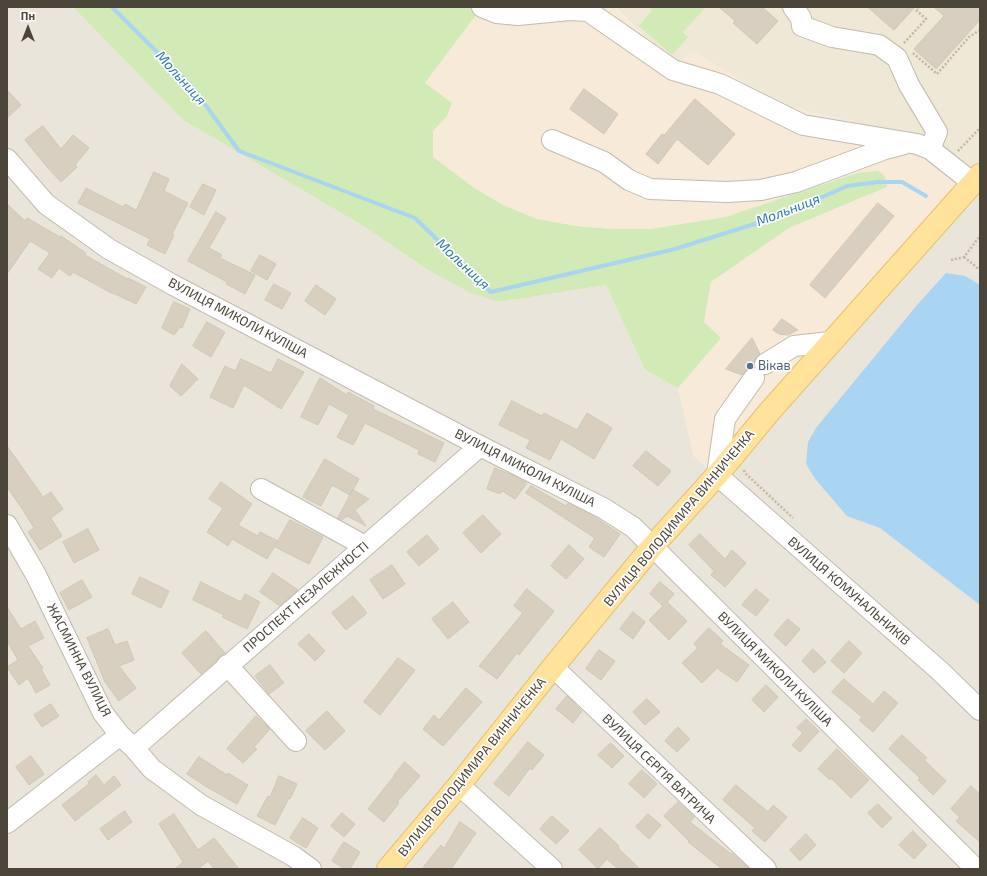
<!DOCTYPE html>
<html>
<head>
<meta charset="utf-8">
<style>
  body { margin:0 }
  #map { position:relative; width:987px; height:876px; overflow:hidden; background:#f6f3ec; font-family:"Exo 2",sans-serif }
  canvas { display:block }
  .frame { position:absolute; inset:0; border:8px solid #4b4439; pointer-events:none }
  .north { position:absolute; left:8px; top:8px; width:40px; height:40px; -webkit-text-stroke:3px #fff; paint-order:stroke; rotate:0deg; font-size:11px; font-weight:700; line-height:16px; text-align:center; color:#4b4439 }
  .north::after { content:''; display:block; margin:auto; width:14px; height:18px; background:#4b4439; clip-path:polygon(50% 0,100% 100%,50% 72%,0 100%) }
</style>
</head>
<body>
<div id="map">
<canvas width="987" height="876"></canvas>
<div class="frame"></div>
<div class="north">Пн</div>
</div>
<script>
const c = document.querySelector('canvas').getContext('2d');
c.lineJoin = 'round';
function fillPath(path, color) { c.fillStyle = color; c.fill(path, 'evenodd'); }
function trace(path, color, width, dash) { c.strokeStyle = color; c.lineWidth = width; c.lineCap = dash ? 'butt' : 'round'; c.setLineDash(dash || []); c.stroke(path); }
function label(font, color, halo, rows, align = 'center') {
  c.font = font + ' "Exo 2",sans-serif'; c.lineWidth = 3.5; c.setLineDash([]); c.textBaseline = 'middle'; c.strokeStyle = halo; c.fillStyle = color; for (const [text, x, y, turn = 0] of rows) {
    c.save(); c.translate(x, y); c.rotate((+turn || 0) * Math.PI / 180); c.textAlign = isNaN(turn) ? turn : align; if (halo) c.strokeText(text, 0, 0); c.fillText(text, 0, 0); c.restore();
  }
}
fillPath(new Path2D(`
  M7,7H73L183,120L365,227L428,270L499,302L606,285L645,370L678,388L694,457L980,168V869H7Z`), '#eae5da');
fillPath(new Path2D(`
  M482,7H614L674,65L693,51L776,103L922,139L973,176L715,475L694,457L678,388L721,338L704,322L711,282L789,228L887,187L857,173L725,217L651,229H612L576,226L537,219L503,205L473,187L433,158V131L447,116L425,83Z`), '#f7ead8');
fillPath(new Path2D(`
  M615,7H980V168L973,176L922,139L776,103L693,51L674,65Z`), '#efe8d6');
fillPath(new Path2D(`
  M73,7H482L425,83L452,103L447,116L433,131V157L473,187L503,205L537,219L576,226L612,229H651L725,217L857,173L878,171L885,176L887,187L789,228L711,282L704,322L721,338L678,388L645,370L606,285L499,302L471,293L428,270L365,227L183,120Z
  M649,7H706L683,32L688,37L672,55L639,26L652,10Z`), '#d2eab5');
fillPath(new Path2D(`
  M946,273L965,276L980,285V605L880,528L847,516L816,480L806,464L808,442L816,428L917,305Z`), '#a9d4f2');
trace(new Path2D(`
  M112,7L193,88L239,151L415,218L491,292L675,249L780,216L847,186L878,182H902L926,196`), '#a9d4f2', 4);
const building = new Path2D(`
  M719,7H762L778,21L757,44L733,23L735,21Z
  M868,7H915L894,30Z
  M934,7H980V20L936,69L914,49L944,16Z
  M584,89L618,114L604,134L570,109Z
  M7,90L21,105L7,118Z
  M695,99L735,134L708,165L677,139L658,164L646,154L662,134L664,135Z
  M43,126L61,149L73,135L89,148L75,165L77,167L61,182L47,167L25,140Z
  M154,172L169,179L164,191L188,203L172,234L174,235L165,254L147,245L150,239L78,203L86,188L123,207L125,204L136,210Z
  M203,184L216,190L204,215L190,207Z
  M878,203L894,216L825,298L810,285Z
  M7,204L25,221L27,218L60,237L61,236L86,253L85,255L127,279L128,278L146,287L136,304L113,293V294L73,272L70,276L59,268L52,278L38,269L50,253L30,241L7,274Z
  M216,212L226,218L209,248L222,255L220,258L255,275L245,294L226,284L227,282L188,261Z
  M260,255L276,264L267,280L251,271Z
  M274,284L291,293L282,309L265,300Z
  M316,285L336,299L325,315L305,301Z
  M174,302L190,309L182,328L180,327L174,335L162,328Z
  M782,319L798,330L788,335L779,334L773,330Z
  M207,322L225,332L211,357L193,346Z
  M752,338L760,354L755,359L754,367L749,368L742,375L726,369Z
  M241,359L271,373L278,359L304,372L281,409L244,385L233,408L210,397L225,366L235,371Z
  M182,364L198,379L181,396L170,386Z
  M320,378L347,395L348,392L374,406L373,409L444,443L435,462L418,454L419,450L365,423L353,445L337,437L349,415L329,404L318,425L301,417Z
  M512,401L542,416L544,413L577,430L587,413L612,428L594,459L561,439L550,460L526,448L530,440L499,425Z
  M7,446L43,497L51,492L63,509L51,518L62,536L40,550L28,532L34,528L23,510L7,487Z
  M646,451L671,471L658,486L633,466Z
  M325,459L359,479L350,495L332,485L321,506L303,497Z
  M495,468L512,475L527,483L515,499L502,491L500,494L487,489Z
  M221,482L252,504L238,525L258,536L260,532L278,541L267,559L232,539L228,546L207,532L223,508L209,499Z
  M531,486L566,506L568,503L592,515L620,534L604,557L589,547L595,538L526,493Z
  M353,490L369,499L355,510L366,526L347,516L342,520L338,518Z
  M483,515L501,534L481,553L463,533Z
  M290,520L323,537L309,564L275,547Z
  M88,529L99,550L74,563L63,542Z
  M700,534L725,559L732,550L746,563L725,587L711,575L714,571L689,545Z
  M427,535L439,549L419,566L407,552Z
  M569,545L584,559L566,579L551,566Z
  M392,565L405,584L383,599L370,580Z
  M273,573L298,590L280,606L260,592Z
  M140,577L169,591L161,608L132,594Z
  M82,580L92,597L69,610L60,593Z
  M201,582L241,602L245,594L260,602L247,629L222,617L224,615L193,600Z
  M660,582L674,594L667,602L687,621L669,640L649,620L663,606L650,594Z
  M527,589L554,611L519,655L517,653L497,679L479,666L523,613L514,606Z
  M756,589L769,600L756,616L742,605Z
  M353,596L367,613L346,630L332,613Z
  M453,602L469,622L448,639L432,619Z
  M7,607L21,629L35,621L44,638L28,646L43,668L41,669L50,685L36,693L28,678L19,685L7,667L18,660L7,641Z
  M633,612L645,622L633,639L620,629Z
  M788,619L800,629L786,646L774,635Z
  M709,628L723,641L720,644L749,665L737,682L717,668L702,683L682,663L698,648L694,644Z
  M108,629L115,645L127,641L134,660L119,666L136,688L119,701L105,682L87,638Z
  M206,631L225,653L201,674L182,653Z
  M309,634L325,651L315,661L298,644Z
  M849,641L862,653L844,673L831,661Z
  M813,649L826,662L814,673L802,661Z
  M599,650L615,661L601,680L586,669Z
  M398,658L415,670L380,715L364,702Z
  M270,665L284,683L269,694L255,676Z
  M844,679L873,704L884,691L898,703L873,732L859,720L862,717L832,692Z
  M766,685L778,697L764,712L752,700Z
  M466,688L482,702L443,746L423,729L434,715L439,720Z
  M567,696L582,711L573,723L556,709Z
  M647,699L660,712L645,725L633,712Z
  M51,704L59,716L42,727L34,715Z
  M327,711L345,731L325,750L306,731Z
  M256,716L270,729L254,747L257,749L243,763L227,749Z
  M806,719L819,731L800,752L792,745L803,733L797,728Z
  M678,727L690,739L677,752L665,741Z
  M902,735L927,758L924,760L946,781L933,795L918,780L920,778L889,749Z
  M528,742L544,755L532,770L530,768L509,796L494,784Z
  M611,743L624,756L612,768L598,755Z
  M837,749L869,780L851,798L831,778L830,780L818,769Z
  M31,756L44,774L29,785L16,767Z
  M199,757L227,775L228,773L248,785L237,804L205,786L187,774Z
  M405,762L420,776L397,802L399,803L384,822L368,809L395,775H394Z
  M642,770L657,784L644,798L629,784Z
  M96,775L104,785L114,776L121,785L75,821L62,805L89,784L88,782Z
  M279,776L297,784L290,799L289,798L275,825L257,816L268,796L270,797Z
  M736,785L768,812L773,805L787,817L765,842L752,831L755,828L723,800Z
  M971,786L980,794V842L956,821L960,817L951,809Z
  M678,802L694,817L690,822L731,854L732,853L749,869H722L688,842L689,841L664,816Z
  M878,804L892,818L882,828L868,813Z
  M125,811L132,822L108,840L100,829Z
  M342,813L355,824L344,837L331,826Z
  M174,814L198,850L214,838L239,869H214L208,861L198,869H175L183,862L159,824Z
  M648,814L661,825L649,839L636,827Z
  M552,816L569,831L556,844L540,829Z
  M303,818L318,828L306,848L290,838Z
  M460,822L476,833L451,869H422L441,845L444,848Z
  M600,828L619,846L618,848L640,869H618L607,859L598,869L579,850Z
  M913,831L927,845L914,859L899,845Z
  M806,834L816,845L800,861L790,850Z
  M344,842L360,852L350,869H345L332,861Z`);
fillPath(building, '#d8cfc1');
trace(building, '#d3c7b4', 1);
const minor = new Path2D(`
  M482,7L497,13L518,15L570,10L588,11L673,70L720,84L803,125L917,144L930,149L973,183
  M793,7L801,18L802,26L832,37L879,45L897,58L909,85L937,132L930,149
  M552,140L604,162L629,180L650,189L727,192L761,190L796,182L885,149L904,144
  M7,159L46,204L109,249L175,286L480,446L603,508L633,527L976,869
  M765,364L794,346L830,342
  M754,378L725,419L717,475L940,671L980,710
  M261,489L365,546
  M7,525L36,575L103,713L120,735L134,748L152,769L201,805L293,856L311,869
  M227,665L296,741
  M553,667L766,869
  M134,748L480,446
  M459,785L552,869
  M7,823L120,735`);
const major = new Path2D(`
  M388,869L459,785L553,667L652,547L717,475L770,411L980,175`);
trace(minor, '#c2bbae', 22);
trace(major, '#e6c16a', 24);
trace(new Path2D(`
  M904,43L926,19L916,10L918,7
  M913,53L937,74L969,37L980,30
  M958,151L980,128
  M964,257L980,270
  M951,260L964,257L980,236
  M744,470L745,473L793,518`), '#c4b79f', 2.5, [2, 2]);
trace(minor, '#fff', 20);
trace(major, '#ffe39c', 22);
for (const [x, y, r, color] of [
  [750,366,4,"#5c6f8a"]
]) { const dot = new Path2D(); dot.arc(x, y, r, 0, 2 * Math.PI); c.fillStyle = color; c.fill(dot); trace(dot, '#fff', 1.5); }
label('13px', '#4b4439', '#fff', [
  ["ВУЛИЦЯ МИКОЛИ КУЛІША",238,318,28],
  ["ВУЛИЦЯ МИКОЛИ КУЛІША",525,468,27],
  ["ВУЛИЦЯ ВОЛОДИМИРА ВИННИЧЕНКА",679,518,-50],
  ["ВУЛИЦЯ КОМУНАЛЬНИКІВ",849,591,41],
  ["ПРОСПЕКТ НЕЗАЛЕЖНОСТІ",306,597,-41],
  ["ЖАСМИННА ВУЛИЦЯ",79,660,63],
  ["ВУЛИЦЯ МИКОЛИ КУЛІША",775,669,45],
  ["ВУЛИЦЯ ВОЛОДИМИРА ВИННИЧЕНКА",472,767,-51],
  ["ВУЛИЦЯ СЕРГІЯ ВАТРИЧА",659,769,44]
]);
label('13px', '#4e5e75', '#fff', [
  ["Вікав",758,366]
], 'left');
label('italic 14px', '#2e7ab2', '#fff', [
  ["Мольниця",181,78,48],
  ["Мольниця",788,210,-21],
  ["Мольниця",463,264,43]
]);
</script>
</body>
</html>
